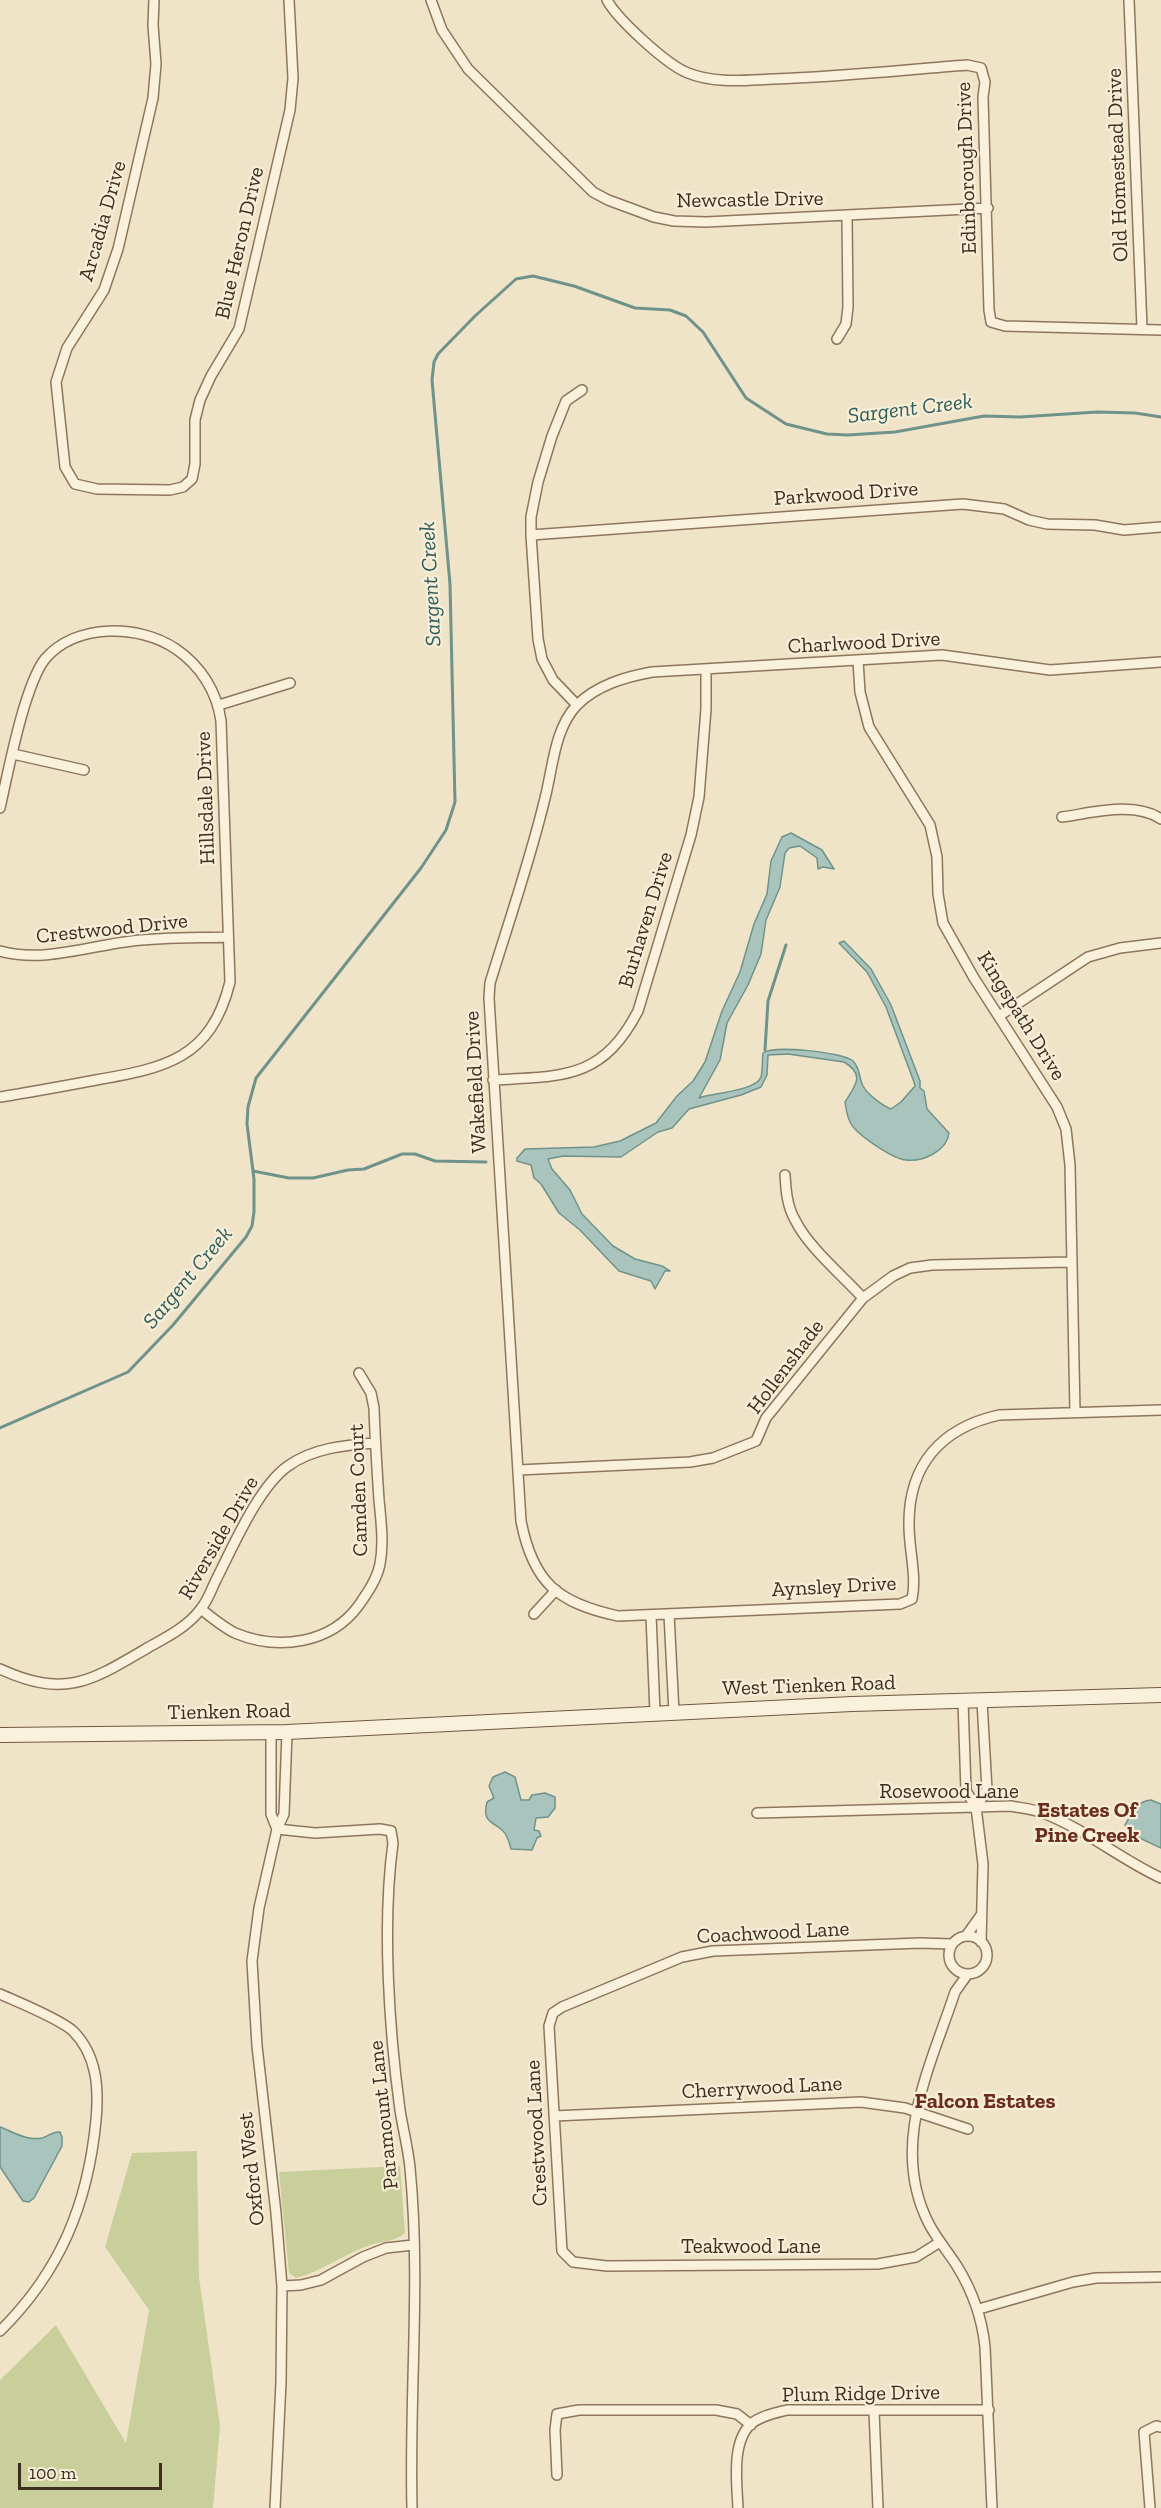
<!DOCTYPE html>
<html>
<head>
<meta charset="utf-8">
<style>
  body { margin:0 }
  #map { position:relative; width:1161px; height:2508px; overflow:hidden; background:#f0e4c8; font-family:"Zilla Slab",serif }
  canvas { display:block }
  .scale { position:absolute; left:18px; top:2463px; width:144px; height:27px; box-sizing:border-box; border:3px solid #3d2e20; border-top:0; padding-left:8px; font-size:18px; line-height:21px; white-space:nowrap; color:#3d2e20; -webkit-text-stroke:4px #f7eed8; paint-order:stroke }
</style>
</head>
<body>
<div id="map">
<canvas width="1161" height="2508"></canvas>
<div class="scale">100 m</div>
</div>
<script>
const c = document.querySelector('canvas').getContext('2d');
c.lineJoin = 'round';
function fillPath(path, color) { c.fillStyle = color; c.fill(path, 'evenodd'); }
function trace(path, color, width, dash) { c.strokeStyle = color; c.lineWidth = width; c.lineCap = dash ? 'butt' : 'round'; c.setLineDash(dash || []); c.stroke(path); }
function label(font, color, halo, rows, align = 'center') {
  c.font = font + ' "Zilla Slab",serif'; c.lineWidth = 4.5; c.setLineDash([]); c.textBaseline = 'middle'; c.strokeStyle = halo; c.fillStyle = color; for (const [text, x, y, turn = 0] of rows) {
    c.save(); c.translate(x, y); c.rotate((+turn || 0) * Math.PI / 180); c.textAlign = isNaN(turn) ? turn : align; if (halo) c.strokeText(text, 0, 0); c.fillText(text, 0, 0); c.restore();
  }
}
fillPath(new Path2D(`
  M197,2151L199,2277L220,2426L213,2508H0V2380L56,2325L126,2443L149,2310L105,2247L132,2153Z
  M400,2166L405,2233C394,2242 383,2241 370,2245C344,2254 323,2271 296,2278L289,2273L279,2172Z`), '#c9cf9b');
const water = new Path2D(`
  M791,833L822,850L834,869L823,867L818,869L817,858L800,846L789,848L785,853L780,887L766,920L761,954L748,985L727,1023L720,1060L699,1098C713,1093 756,1091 761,1077C763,1070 762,1060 763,1053C774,1045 842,1052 853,1061C861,1069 858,1077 863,1086C867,1094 883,1106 891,1109L901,1102L915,1086L914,1082L886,1007L867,972L839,943L844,941L871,969L891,1005L920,1081V1088L924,1091L927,1109L949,1133C947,1151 923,1162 906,1160C893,1159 863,1138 854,1128C848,1122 846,1110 845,1102C855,1086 866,1075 844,1062L788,1054L768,1055L767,1075L761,1087L741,1095L689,1109L672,1128L658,1132L621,1157L563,1156L548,1159L552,1169L570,1190L582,1214L613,1246L635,1259L662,1266L670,1271H665L655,1289L651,1281L619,1271L580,1230L559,1213L541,1184L534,1178L531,1165L517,1161V1158L525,1149L594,1147L620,1141L656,1123L677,1096L693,1081L705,1062L722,1011L740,972L754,924L767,894L771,861L782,837Z
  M505,1772L515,1777L521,1800H529L532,1795L545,1793L555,1797V1808L548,1817L536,1818L534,1830L539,1831L541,1836L537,1838L532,1850L511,1849C509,1842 508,1835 502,1830C491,1821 482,1821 487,1802L494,1798L489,1786L493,1777Z
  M1151,1800L1161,1804V1848L1131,1834L1125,1825C1132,1813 1137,1801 1151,1800Z
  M0,2127C14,2132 26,2141 42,2138C49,2136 53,2131 60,2132L62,2137V2146L34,2198L29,2202L23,2201L0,2167Z`);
fillPath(water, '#a9c4bc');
trace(water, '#6f938a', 1.5);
trace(new Path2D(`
  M765,1050L768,1001L786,945
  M253,1171L289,1178H313L348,1170L364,1169L402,1154H415L435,1161L486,1162
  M0,1428L128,1372L173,1325L246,1237L252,1226L254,1212V1179L247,1124L248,1107L256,1078L421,868L446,830L455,802L450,584L432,380L434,362L438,354L475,316L516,279L533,276L574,286L635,308L670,310L686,316L703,332L746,398L786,424L827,434L848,435L895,432L984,416L1020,417L1097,412L1135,413L1161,417`), '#6f938a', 3);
const street = new Path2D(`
  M154,0L153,25L156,64L153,98L118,249L104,290L67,348L56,382L65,467L75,484L97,489L170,490L183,487L192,479L195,464V420L200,400L211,376L239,329L290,110L293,78L289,0
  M431,0L442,30L468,69L593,192L608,200L654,217L674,221L706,222L988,208
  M607,0C617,19 667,65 688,73C715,84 746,80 774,79C839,77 903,70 967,65L981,68L985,82L983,97L989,310L991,322L1005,326L1161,330
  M1129,0L1142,328
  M837,339L846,324L848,307L847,216
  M531,535L963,504L1004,509L1029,520L1047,524L1095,525L1124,530L1161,527
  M858,660L860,692L869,727L930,825L937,857L938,894L943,923L974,978L1057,1107L1066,1129L1070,1165L1075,1412
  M1161,662L1050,670L942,655L652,672C625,677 597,685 577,705C555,728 553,765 546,794C531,858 509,921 490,983L489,998L521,1521C533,1583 558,1603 618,1616L900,1604L912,1599C917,1576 909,1550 909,1526C908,1465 941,1428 999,1415L1161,1410
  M219,705L290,683
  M577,705L553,680L542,659L538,639L531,535V517L538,482L552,436L566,401L582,390
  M13,754L84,770
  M0,808C8,773 24,686 45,659C76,623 139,624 176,649C201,666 217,692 221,721L230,982C211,1059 165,1068 96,1080C64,1086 32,1092 0,1097
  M1062,817C1092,813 1134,801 1161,819
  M0,951C44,963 88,946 132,941C164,937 196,938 228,937
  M999,1016L1088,957L1120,948L1161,943
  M493,1080C563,1076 602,1080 638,1011L691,835L699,797L706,709V669
  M785,1175C786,1191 787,1206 795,1220C809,1248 842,1275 863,1298
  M518,1470L690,1462L713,1458L756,1441L766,1418L863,1298L893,1276L910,1268L932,1265L1071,1262
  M201,1609C212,1618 223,1627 235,1633C278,1651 331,1644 359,1605C368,1592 377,1579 380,1564C384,1543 381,1521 379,1500C377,1469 375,1439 374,1408L371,1393L359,1373
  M534,1614L556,1590
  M669,1614L674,1713
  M651,1615L655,1713
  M0,1669C66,1699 91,1681 149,1647C167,1637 187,1627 200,1610C207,1602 211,1591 215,1582C232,1549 258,1487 288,1466C313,1448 345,1445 375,1443
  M963,1701L966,1791L976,1807L983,1864L981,1942
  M271,1732V1814L277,1829
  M976,1807L987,1790L982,1701
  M757,1813L1011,1806C1021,1808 1033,1809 1043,1813C1085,1829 1120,1859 1161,1878
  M277,1829L315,1833L380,1829L391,1831L393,1843C382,1923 389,2029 400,2110C403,2129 408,2148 410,2168C421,2281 409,2395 412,2508
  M949 1955a19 19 0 1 1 38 0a19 19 0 1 1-38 0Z
  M966,1936L981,1915
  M967,1975L955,1992C930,2068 889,2146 929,2224C937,2239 948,2252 957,2266C973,2292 982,2317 985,2347L992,2508
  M0,1994C18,2002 60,2019 73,2031C97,2055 99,2088 96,2120C88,2204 60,2272 0,2331
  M554,2116L861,2102L905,2108L968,2129
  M940,2242L916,2257L878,2264L607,2266L573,2262L562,2251L549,2026L553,2013L562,2007L682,1957L713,1951L920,1943L952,1944
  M282,2286L301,2285L321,2280L363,2257L386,2248L413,2245
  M979,2309L1073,2282L1096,2278L1161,2277
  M874,2411L878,2508
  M557,2475L555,2430L557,2414L579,2410H716L737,2414L751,2425
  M275,2508L281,2382L282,2286L276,2213L257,2046L252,1961L259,1908L277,1829L284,1814L287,1732
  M738,2508C737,2484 731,2442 751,2424C760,2416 775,2413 787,2410H989
  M1150,2508L1144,2432L1156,2426L1161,2427`);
const secondary = new Path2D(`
  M0,1735L287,1732L852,1704L1161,1695`);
trace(street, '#8d765c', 12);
trace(secondary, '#6f573f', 16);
trace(street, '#faf1dc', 9);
trace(secondary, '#faf1dc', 14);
label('21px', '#3d2e20', '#f7eed8', [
  ["Old Homestead Drive",1118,165,-92],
  ["Edinborough Drive",967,168,-92],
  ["Newcastle Drive",750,200,-1],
  ["Arcadia Drive",103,221,-74],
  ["Blue Heron Drive",240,243,-77],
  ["Parkwood Drive",846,494,-4],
  ["Charlwood Drive",864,643,-3],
  ["Hillsdale Drive",206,798,-92],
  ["Burhaven Drive",646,920,-73],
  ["Crestwood Drive",112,929,-6],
  ["Kingspath Drive",1021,1016,58],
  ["Wakefield Drive",476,1082,-93],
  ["Hollenshade",786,1367,-53],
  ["Camden Court",359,1490,-92],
  ["Riverside Drive",219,1538,-60],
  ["Aynsley Drive",834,1587,-3],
  ["West Tienken Road",809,1686,-2],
  ["Tienken Road",229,1712,-1],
  ["Rosewood Lane",949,1792],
  ["Coachwood Lane",773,1933,-3],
  ["Cherrywood Lane",762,2088,-3],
  ["Paramount Lane",384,2115,-96],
  ["Crestwood Lane",537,2133,-93],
  ["Oxford West",252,2169,-96],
  ["Teakwood Lane",751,2247],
  ["Plum Ridge Drive",861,2394,-1]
]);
label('italic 22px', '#2f5d5a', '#f7eed8', [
  ["Sargent Creek",910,409,-7],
  ["Sargent Creek",431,584,-93],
  ["Sargent Creek",188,1278,-50]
]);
label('bold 22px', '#6b2e1e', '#f7eed8', [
  ["Estates Of",1087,1811],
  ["Pine Creek",1087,1836],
  ["Falcon Estates",985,2102]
]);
</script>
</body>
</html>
